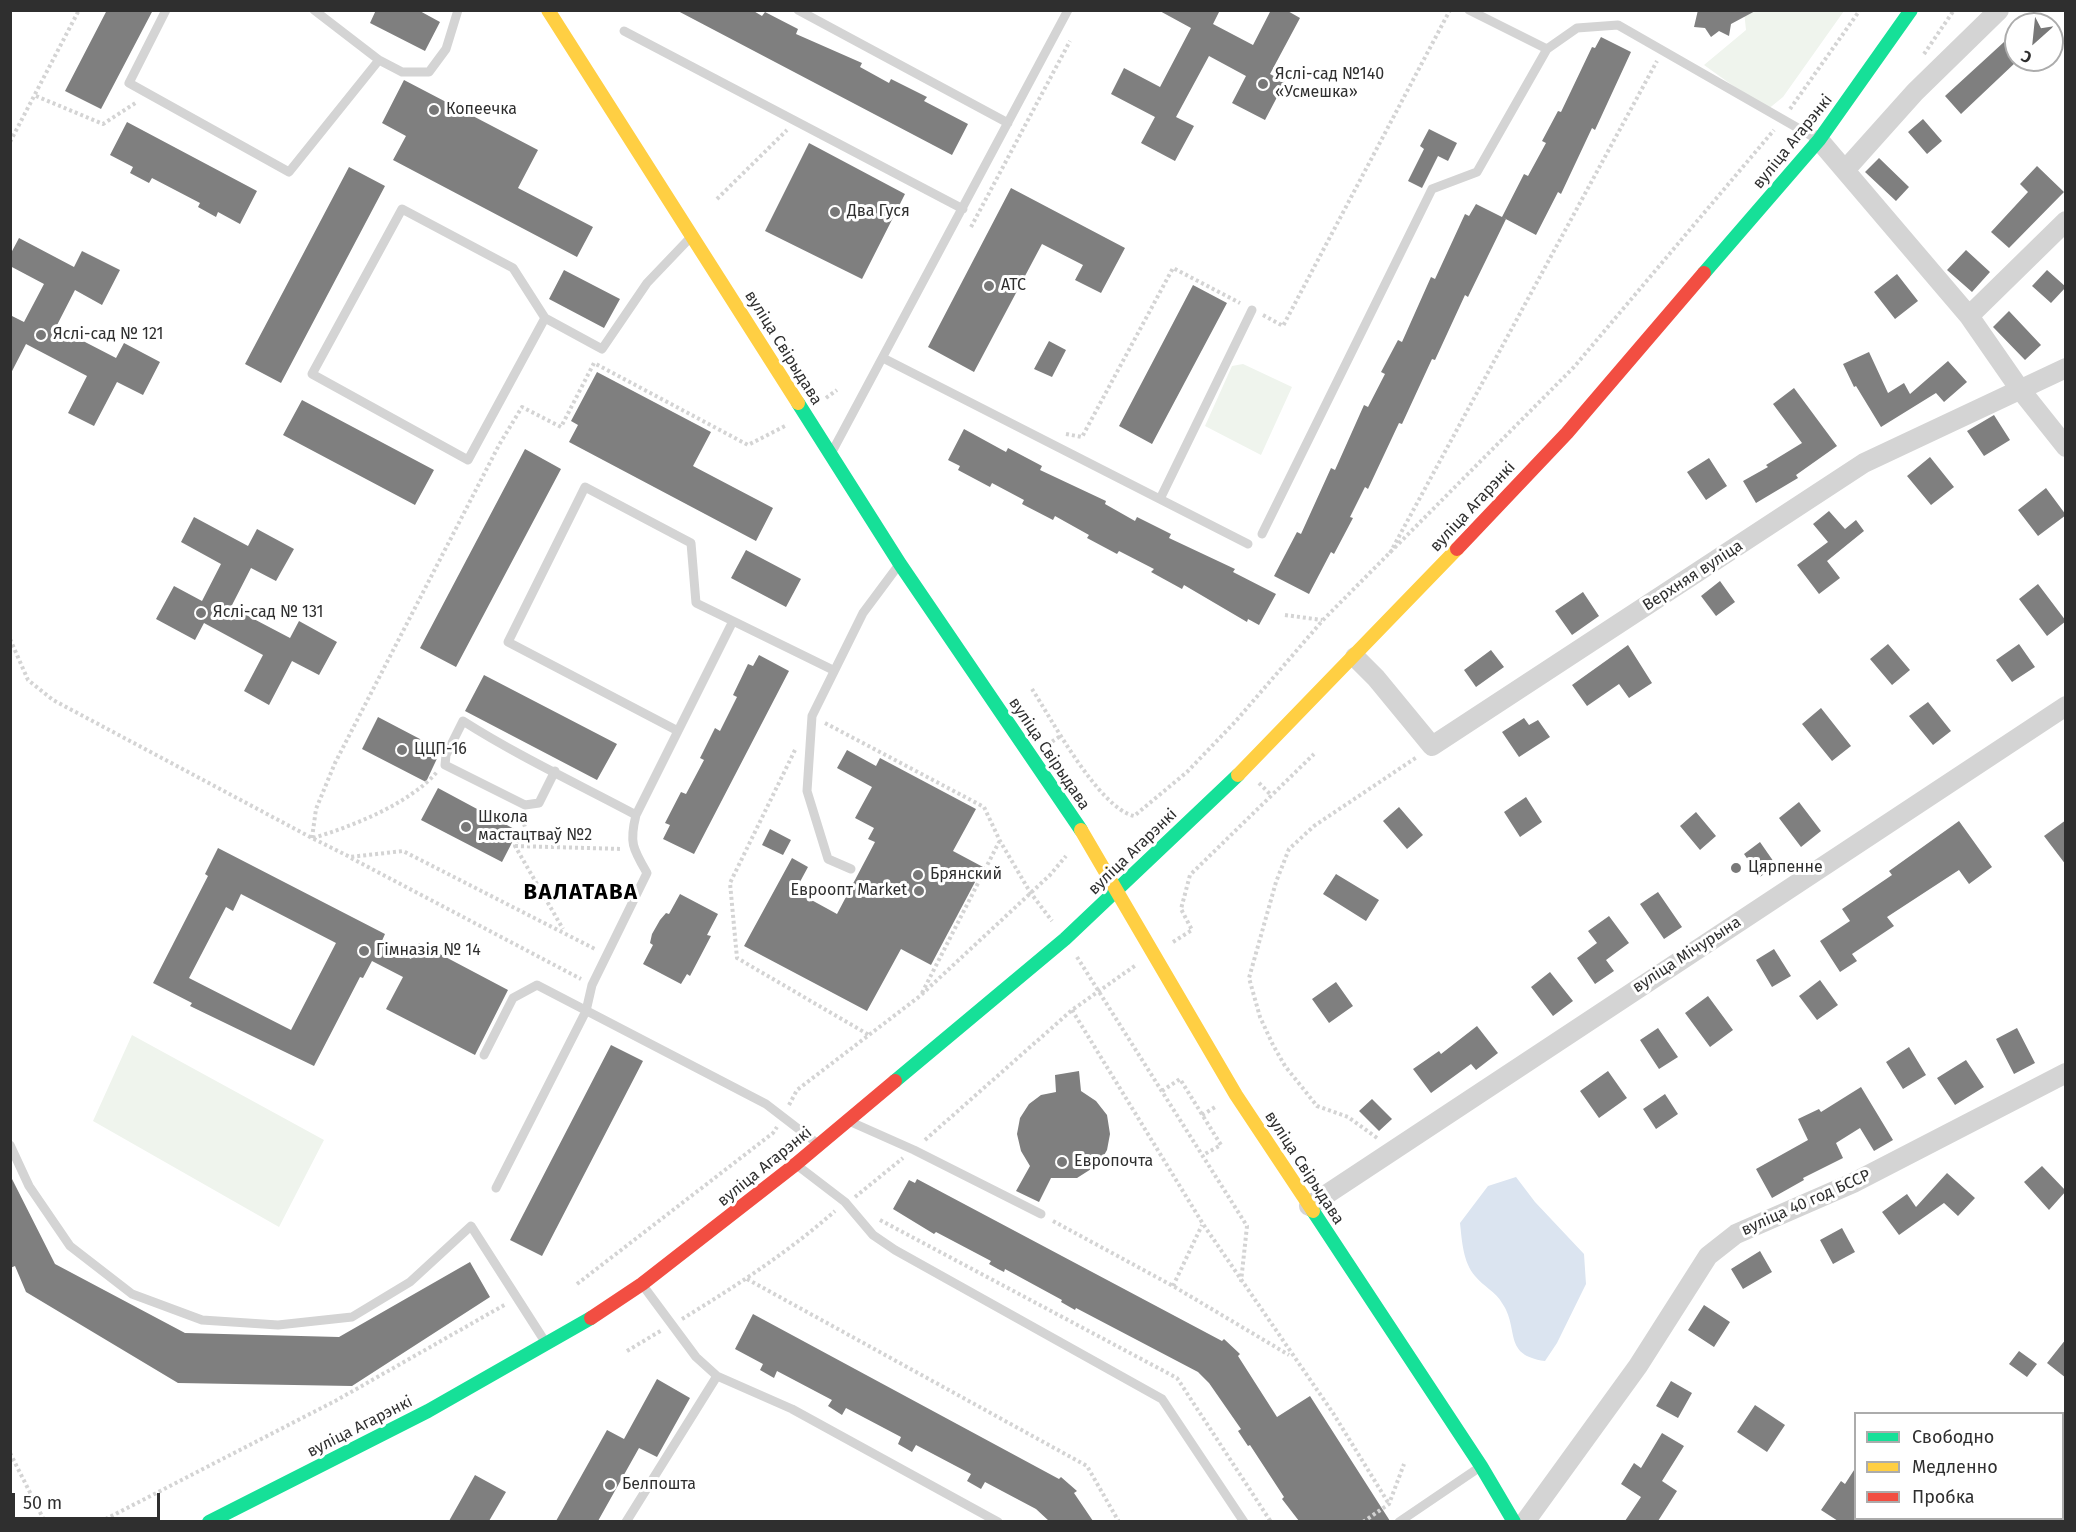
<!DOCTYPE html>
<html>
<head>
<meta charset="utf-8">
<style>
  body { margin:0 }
  #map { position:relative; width:2076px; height:1532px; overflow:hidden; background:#fff; font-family:"Fira Sans",sans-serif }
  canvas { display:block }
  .frame { position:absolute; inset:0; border:12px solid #2f2f2f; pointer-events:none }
  .legend { position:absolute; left:1854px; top:1412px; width:210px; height:108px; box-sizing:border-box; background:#fff; border:2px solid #acacac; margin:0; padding:8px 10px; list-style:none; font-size:18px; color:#2f2f2f }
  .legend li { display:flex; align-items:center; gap:12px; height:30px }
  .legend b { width:30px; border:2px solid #acacac }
  .north { position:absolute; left:2004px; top:12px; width:60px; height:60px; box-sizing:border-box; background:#fff; border:2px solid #acacac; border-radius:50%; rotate:207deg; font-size:16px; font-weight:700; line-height:24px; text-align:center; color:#2f2f2f }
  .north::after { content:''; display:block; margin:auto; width:21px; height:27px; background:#787878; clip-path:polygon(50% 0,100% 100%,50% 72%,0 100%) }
  .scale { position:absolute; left:12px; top:1493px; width:148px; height:27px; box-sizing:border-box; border:3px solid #2f2f2f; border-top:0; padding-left:8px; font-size:18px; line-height:21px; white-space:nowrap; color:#2f2f2f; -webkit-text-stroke:4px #fff; paint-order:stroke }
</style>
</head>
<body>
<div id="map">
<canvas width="2076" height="1532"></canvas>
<div class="frame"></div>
<ul class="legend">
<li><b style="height:8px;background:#16e098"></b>Свободно</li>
<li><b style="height:8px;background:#ffcf43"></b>Медленно</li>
<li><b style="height:8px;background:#f24e42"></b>Пробка</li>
</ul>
<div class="north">С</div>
<div class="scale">50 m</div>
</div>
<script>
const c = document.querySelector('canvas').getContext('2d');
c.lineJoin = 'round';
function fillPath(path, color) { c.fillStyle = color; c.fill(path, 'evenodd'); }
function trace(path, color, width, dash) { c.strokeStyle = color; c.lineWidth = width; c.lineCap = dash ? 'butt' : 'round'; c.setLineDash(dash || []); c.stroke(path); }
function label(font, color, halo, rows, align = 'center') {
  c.font = font + ' "Fira Sans",sans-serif'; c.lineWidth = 6; c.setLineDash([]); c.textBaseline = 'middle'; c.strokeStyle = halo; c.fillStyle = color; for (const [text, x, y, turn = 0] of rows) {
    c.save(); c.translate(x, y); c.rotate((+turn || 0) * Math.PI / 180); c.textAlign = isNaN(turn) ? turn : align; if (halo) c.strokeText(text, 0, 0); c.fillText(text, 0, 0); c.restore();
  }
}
fillPath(new Path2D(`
  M1744,11H1844L1783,97L1767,110L1704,65L1746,30Z
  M1243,364L1292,387L1261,455L1205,426L1232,366Z
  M132,1035L324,1140L279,1227L93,1121Z`), '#eff4ed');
fillPath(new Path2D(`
  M1516,1177L1535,1202L1584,1254L1586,1284L1557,1343L1545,1361C1502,1355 1520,1329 1502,1303C1496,1292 1483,1286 1475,1276C1463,1262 1462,1241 1460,1223L1488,1186Z`), '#dbe4f0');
fillPath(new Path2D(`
  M107,10H153L101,109L65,91Z
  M376,10H418L440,22L425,51L370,23Z
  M676,10H752L762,16L765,12L798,29L796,34L862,63L860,67L889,83L891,79L927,97L924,101L968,124L952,155Z
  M1158,10H1220L1213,24L1253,45L1271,10H1286L1300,18L1270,74L1285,82L1265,120L1232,103L1246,76L1209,56L1176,117L1194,126L1175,161L1141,143L1155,117L1111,94L1124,68L1160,87L1191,28Z
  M1698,10H1757L1731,24L1729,36L1719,31L1711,37L1705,28L1694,27Z
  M2016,31V62L1961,114L1945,96Z
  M1601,37L1631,52L1595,130L1592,128L1561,194L1558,192L1536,235L1502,217L1524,174L1528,176L1546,143L1542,141L1558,111L1561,112L1592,47L1595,48Z
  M404,80L538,150L518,188L593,227L577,257L393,160L406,136L382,123Z
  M1923,119L1942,141L1927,154L1908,132Z
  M127,122L257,191L240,224L218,212L216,217L198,207L200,203L152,178L149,183L130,173L133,167L110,155Z
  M1429,129L1457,143L1448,161L1438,156L1422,188L1408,181L1424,149L1420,146Z
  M809,143L905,194L862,279L765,231Z
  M1879,158L1909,187L1896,201L1865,172Z
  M2037,166L2064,192L2009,248L1991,232L2028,192L2020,184Z
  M349,167L385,186L281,383L245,364Z
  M1011,188L1125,248L1101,293L1075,280L1083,265L1042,244L974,372L928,347Z
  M1476,204L1506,219L1468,297L1465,295L1435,360L1432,359L1402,424L1399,423L1368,489L1365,487L1350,517L1353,518L1334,554L1331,552L1309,594L1274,576L1297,532L1301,534L1331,468L1335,470L1364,405L1368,407L1385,374L1381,372L1398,340L1402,342L1431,277L1435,279L1465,214L1469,216Z
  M19,238L74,267L82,251L120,270L102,305L75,290L56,327L116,358L124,343L160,362L143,395L117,382L94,426L68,413L87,376L26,344L10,375V315L24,322L44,284L10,266V255Z
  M1966,250L1990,272L1972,292L1947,270Z
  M564,270L620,299L604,328L549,299Z
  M2047,270L2066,287L2051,303L2032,286Z
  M1897,274L1918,301L1895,319L1874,292Z
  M1193,285L1227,303L1152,444L1119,426Z
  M2009,311L2041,345L2025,360L1993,327Z
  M1049,341L1066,350L1052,377L1034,369Z
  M1869,352L1888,393L1904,383L1910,394L1948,361L1967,382L1944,402L1936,393L1881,427L1856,386L1854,387L1843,364Z
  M597,372L711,432L693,466L773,508L756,541L569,442L578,425L571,421Z
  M1794,388L1837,446L1796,475L1798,478L1756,503L1743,481L1768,467L1766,465L1802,443L1773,404Z
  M302,400L434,470L415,505L283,435Z
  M1994,415L2010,440L1984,456L1967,431Z
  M964,429L1006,452L1008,448L1042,466L1040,470L1106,501L1105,504L1135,521L1137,517L1171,534L1169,538L1235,569L1233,572L1276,594L1259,625L1248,619L1247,622L1184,585L1182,589L1151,572L1154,569L1119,551L1117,554L1087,538L1089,535L1055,516L1053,520L1022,504L1024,500L992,483L990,487L958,470L960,466L948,460Z
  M525,449L561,469L456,667L420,648Z
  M1930,457L1954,487L1931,505L1907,476Z
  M1709,458L1727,486L1706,500L1687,472Z
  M2046,488L2066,515L2038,536L2018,510Z
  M1829,511L1845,529L1856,520L1864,531L1827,561L1840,578L1819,594L1797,565L1828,542L1813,524Z
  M194,517L248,546L257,529L294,549L276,581L251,568L231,607L290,638L299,621L337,642L319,675L292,661L269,705L244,691L263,655L204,623L195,640L156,619L174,586L202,601L221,564L181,542Z
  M746,550L801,579L786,607L731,578Z
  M1720,581L1735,602L1716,616L1701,596Z
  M2038,584L2066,621L2047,636L2019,599Z
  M1583,592L1599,616L1572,635L1555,611Z
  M1888,644L1910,670L1892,685L1870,659Z
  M2019,644L2035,667L2012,682L1996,660Z
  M1628,645L1652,683L1629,698L1619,684L1587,706L1572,685Z
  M1491,650L1504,667L1476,687L1464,670Z
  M759,655L789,671L694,854L663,839L670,825L665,823L681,792L686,794L704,760L700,758L715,728L720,731L737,697L733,695L748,664L753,666Z
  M484,675L617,744L597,780L465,711Z
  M1928,702L1951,731L1933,745L1909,716Z
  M1821,708L1851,746L1832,761L1802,724Z
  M378,717L441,750L426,782L362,749Z
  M1524,718L1529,725L1538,720L1550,737L1519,757L1502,732Z
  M847,750L876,766L880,758L976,809L953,851L983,867L931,965L901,949L867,1011L744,946L792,858L808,867L795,891L837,914L875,842L868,839L874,828L855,818L872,787L837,768Z
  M438,788L518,831L502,862L421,820Z
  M1526,797L1542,822L1520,837L1504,812Z
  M1799,802L1821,831L1801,847L1779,818Z
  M1399,807L1423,835L1407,849L1383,821Z
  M1696,812L1716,836L1700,850L1680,826Z
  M2066,820V865L2044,836Z
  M1959,821L1992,867L1969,884L1959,870L1887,917L1894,926L1852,954L1857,961L1840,972L1820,941L1850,921L1842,909L1892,875L1889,871Z
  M770,829L791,840L783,855L762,845Z
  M1760,842L1776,865L1760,877L1744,854Z
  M218,848L385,934L381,943L411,959L419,943L508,990L475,1055L386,1009L403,977L372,961L363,978L360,977L314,1066L190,1006L192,1003L153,983L208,876L205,874ZM241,894L336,943L291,1030L189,978L226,907L233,911Z
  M1336,874L1379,900L1366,921L1323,894Z
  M1658,892L1682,927L1664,939L1640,904Z
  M680,894L718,914L707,935L711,936L690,976L687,974L681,984L643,964L653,945L650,943L652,934L660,920L666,913L669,914Z
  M1609,916L1629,943L1606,960L1614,971L1595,984L1577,958L1597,943L1588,931Z
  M1774,949L1791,976L1772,987L1756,960Z
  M1550,972L1573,1001L1553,1016L1531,987Z
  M1820,980L1838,1005L1817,1020L1799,996Z
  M1336,982L1353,1006L1329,1023L1312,999Z
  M1708,996L1733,1030L1710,1047L1685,1013Z
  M1477,1026L1498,1053L1476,1070L1471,1064L1431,1093L1413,1069L1439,1051L1441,1054Z
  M1658,1028L1678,1057L1659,1069L1640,1040Z
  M2017,1028L2035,1063L2014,1074L1996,1039Z
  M611,1045L643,1061L542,1256L510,1240Z
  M1909,1047L1926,1075L1903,1089L1886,1062Z
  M1966,1060L1984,1087L1955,1105L1937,1078Z
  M1079,1071L1081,1091L1096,1101L1107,1115L1110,1134L1107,1150L1099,1164L1077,1178H1051L1039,1202L1016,1191L1030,1166L1021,1151L1017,1134L1020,1118L1029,1104L1041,1095L1056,1092L1055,1075Z
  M1608,1071L1627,1098L1599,1118L1580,1091Z
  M1861,1087L1893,1140L1874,1151L1860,1128L1836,1143L1843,1158L1803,1178L1804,1180L1772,1198L1756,1169L1808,1140L1798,1119L1819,1109L1821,1112Z
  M1665,1094L1678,1114L1656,1129L1643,1109Z
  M1372,1099L1392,1119L1379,1131L1359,1111Z
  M2042,1166L2066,1191L2049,1210L2024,1182Z
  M1947,1173L1975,1198L1958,1216L1944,1203L1899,1235L1882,1212L1907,1194L1916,1207Z
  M10,1175L55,1264L185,1333L339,1337L470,1262L490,1297L352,1386L178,1383L26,1292L15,1266L10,1268Z
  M917,1179L1222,1341L1224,1339L1240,1354L1238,1356L1277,1417L1310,1396L1390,1521H1299L1282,1499L1284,1497L1250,1445L1248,1446L1238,1431L1241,1429L1209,1383L1198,1372L1076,1308L1075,1310L1061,1302L1062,1300L1005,1269L1004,1272L998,1269L989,1264L991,1261L936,1232L934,1234L893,1209L909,1180L915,1183Z
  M1842,1228L1855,1252L1833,1264L1820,1240Z
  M1760,1251L1772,1272L1743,1289L1731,1269Z
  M1704,1305L1730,1322L1714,1347L1688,1330Z
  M753,1314L1059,1479L1061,1477L1077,1491L1074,1493L1093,1521H1049L1036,1509L985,1482L981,1489L967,1481L971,1474L916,1445L912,1452L898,1444L901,1437L846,1408L842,1415L828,1406L832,1400L777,1371L774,1378L760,1370L763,1364L735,1349Z
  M2066,1339V1378L2047,1363Z
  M2019,1351L2037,1364L2027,1377L2009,1364Z
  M657,1379L690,1398L657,1457L639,1448L598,1521H556L607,1430L624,1439Z
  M1671,1381L1692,1393L1678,1418L1656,1406Z
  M1755,1405L1785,1425L1767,1452L1737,1432Z
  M1662,1433L1684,1446L1662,1481L1677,1491L1658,1521H1625L1641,1497L1621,1484L1634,1463L1641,1468Z
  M1856,1467V1521H1838L1821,1510L1841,1481L1845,1484Z
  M475,1475L506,1492L489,1521H449Z`), '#7f7f7f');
trace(new Path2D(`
  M1924,54L1954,10
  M36,96L103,124L137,102
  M1790,109L1860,10
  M10,142L79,10
  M717,199L787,130
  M971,227L1070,41
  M1263,315L1283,326L1450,10
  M826,398L837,390
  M1066,434L1082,437L1173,268L1240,303
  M1390,553L1657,61
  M1285,615L1322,620
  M10,639L28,680L53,700L312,838L350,857L403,851L595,949
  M1032,689C1052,720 1099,808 1134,816L1187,772L1235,722L1323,620L1574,367L1774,130
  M825,723L984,807L1000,841L1030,892L1052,921
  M1047,745L1062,735
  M795,750L730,883L737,958L869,1035
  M1259,783L1271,795
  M522,818L525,827L515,846L563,929
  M312,838L316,809L335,763L499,445L522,407L561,427L594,363L748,445L787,425
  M313,838C353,826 409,804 437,772
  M515,846L622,849
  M351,858L581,979
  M1173,942L1192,930L1181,909L1190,875L1314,754
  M1077,957L1247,1226L1241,1282
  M922,993L999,842
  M1072,1010L1203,1224L1333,1413L1389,1504
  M1162,1091L1180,1079L1221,1145L1203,1155
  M789,1105L797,1090L920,996L1050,875L1066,856
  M1202,1115L1217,1106
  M1377,1138L1348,1117L1317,1106L1285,1066L1273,1045L1260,1017L1249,978L1276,882L1289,849L1314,826L1417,757
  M925,1140L1072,1010L1136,965
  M855,1197L903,1158
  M880,1220L1177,1378L1271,1522
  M1053,1221L1173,1286L1289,1355
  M747,1279L1087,1466L1119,1522
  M577,1284L773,1133L777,1127
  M1173,1286L1202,1225
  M682,1319C736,1286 787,1253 835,1211
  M627,1351L662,1330
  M10,1453L45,1522
  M100,1522L337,1400L506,1304
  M1363,1522L1389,1504L1404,1464`), '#d4d4d4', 4, [3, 3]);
trace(new Path2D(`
  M166,10L129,83L289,172L379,60
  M314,10L379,60L402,72H429L446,49L458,10
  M798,10L1008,123
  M1469,10L1547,49
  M624,31L963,209
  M545,318L468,460L312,374L402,209L513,268L545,318L602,349L647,283L689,239
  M883,358L1248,544
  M833,450L1068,10
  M1160,499L1252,310
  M1262,534L1432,189L1477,172L1547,49L1577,28L1618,25L1817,139
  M733,621L833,670
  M555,771L539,803L525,805L445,765L446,755L463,721C518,756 578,784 636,815
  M851,869L828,859L807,791L812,716L863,613L898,566
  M484,1055L513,998L537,985L766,1104L818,1144
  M851,1122L914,1150L1041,1214
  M10,1145L29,1186L70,1246L132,1294L202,1320L278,1325L352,1317L410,1282L471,1226L544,1340
  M798,1166L845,1202L873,1235L895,1250L1162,1399L1244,1522
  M496,1188L586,1011L592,985L647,873C633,849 629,843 636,815L733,621L696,603L691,543L585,487L508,642L676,730
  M644,1287L696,1357L717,1376L792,1409L998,1522
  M626,1522L717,1376
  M1399,1522L1480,1467`), '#d4d4d4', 9);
trace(new Path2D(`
  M1819,140L1969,316L2019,388L2066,447
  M1846,169L1915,92L1999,10
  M1969,316L2066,221
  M1355,657L1376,678L1432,746L1864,463L2066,368
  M1309,1206L2066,706
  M2062,1428L2066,1425
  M1525,1522L1638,1366L1708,1256L1736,1234L1853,1183L2066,1073
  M1985,1522L1987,1518`), '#d4d4d4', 20);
trace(new Path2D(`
  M1704,273L1819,140L1911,10
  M798,403L900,564L1081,830
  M895,1081L1065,939L1238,775
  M1313,1211L1481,1466L1514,1522
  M209,1522L428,1411L591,1318`), '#16e098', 14);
trace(new Path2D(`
  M548,10L798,403
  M1238,775L1457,549
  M1081,830L1236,1095L1313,1211`), '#ffcf43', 14);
trace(new Path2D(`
  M1457,549L1567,433L1704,273
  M591,1318L642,1284L796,1164L895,1081`), '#f24e42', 14);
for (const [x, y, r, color] of [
  [1263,84,6,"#787878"],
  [434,110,6,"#787878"],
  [835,212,6,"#787878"],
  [989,286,6,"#787878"],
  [41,335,6,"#787878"],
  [201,613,6,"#787878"],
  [402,750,6,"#787878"],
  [466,827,6,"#787878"],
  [1736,868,6,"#787878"],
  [918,875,6,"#787878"],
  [919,891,6,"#787878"],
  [364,951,6,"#787878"],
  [1062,1162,6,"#787878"],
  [610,1485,6,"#787878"]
]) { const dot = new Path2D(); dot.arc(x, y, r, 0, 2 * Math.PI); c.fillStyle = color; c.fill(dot); trace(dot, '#fff', 2); }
label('16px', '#2f2f2f', '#fff', [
  ["Яслі-сад №140",1275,75],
  ["«Усмешка»",1275,93],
  ["Копеечка",446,110],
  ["Два Гуся",847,212],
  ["АТС",1001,286],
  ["Яслі-сад № 121",53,335],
  ["Яслі-сад № 131",213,613],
  ["ЦЦП-16",414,750],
  ["Школа",478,818],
  ["мастацтваў №2",478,836],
  ["Цярпенне",1748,868],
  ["Брянский",930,875],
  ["Евроопт Market",907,891,"right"],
  ["Гімназія № 14",376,951],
  ["Европочта",1074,1162],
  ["Белпошта",622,1485]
], 'left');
label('16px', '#2f2f2f', '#fff', [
  ["вуліца Агарэнкі",1793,142,-51],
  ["вуліца Свірыдава",783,348,58],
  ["вуліца Агарэнкі",1473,507,-47],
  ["Верхняя вуліца",1693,576,-33],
  ["вуліца Свірыдава",1049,754,56],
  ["вуліца Агарэнкі",1133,852,-44],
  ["вуліца Мічурына",1687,955,-33],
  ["вуліца Агарэнкі",765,1167,-39],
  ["вуліца Свірыдава",1304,1168,57],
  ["вуліца 40 год БССР",1806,1203,-24],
  ["вуліца Агарэнкі",360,1427,-27]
]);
c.letterSpacing = '1.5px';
label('bold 22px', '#000', '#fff', [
  ["ВАЛАТАВА",581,893]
]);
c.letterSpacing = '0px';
</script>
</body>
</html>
